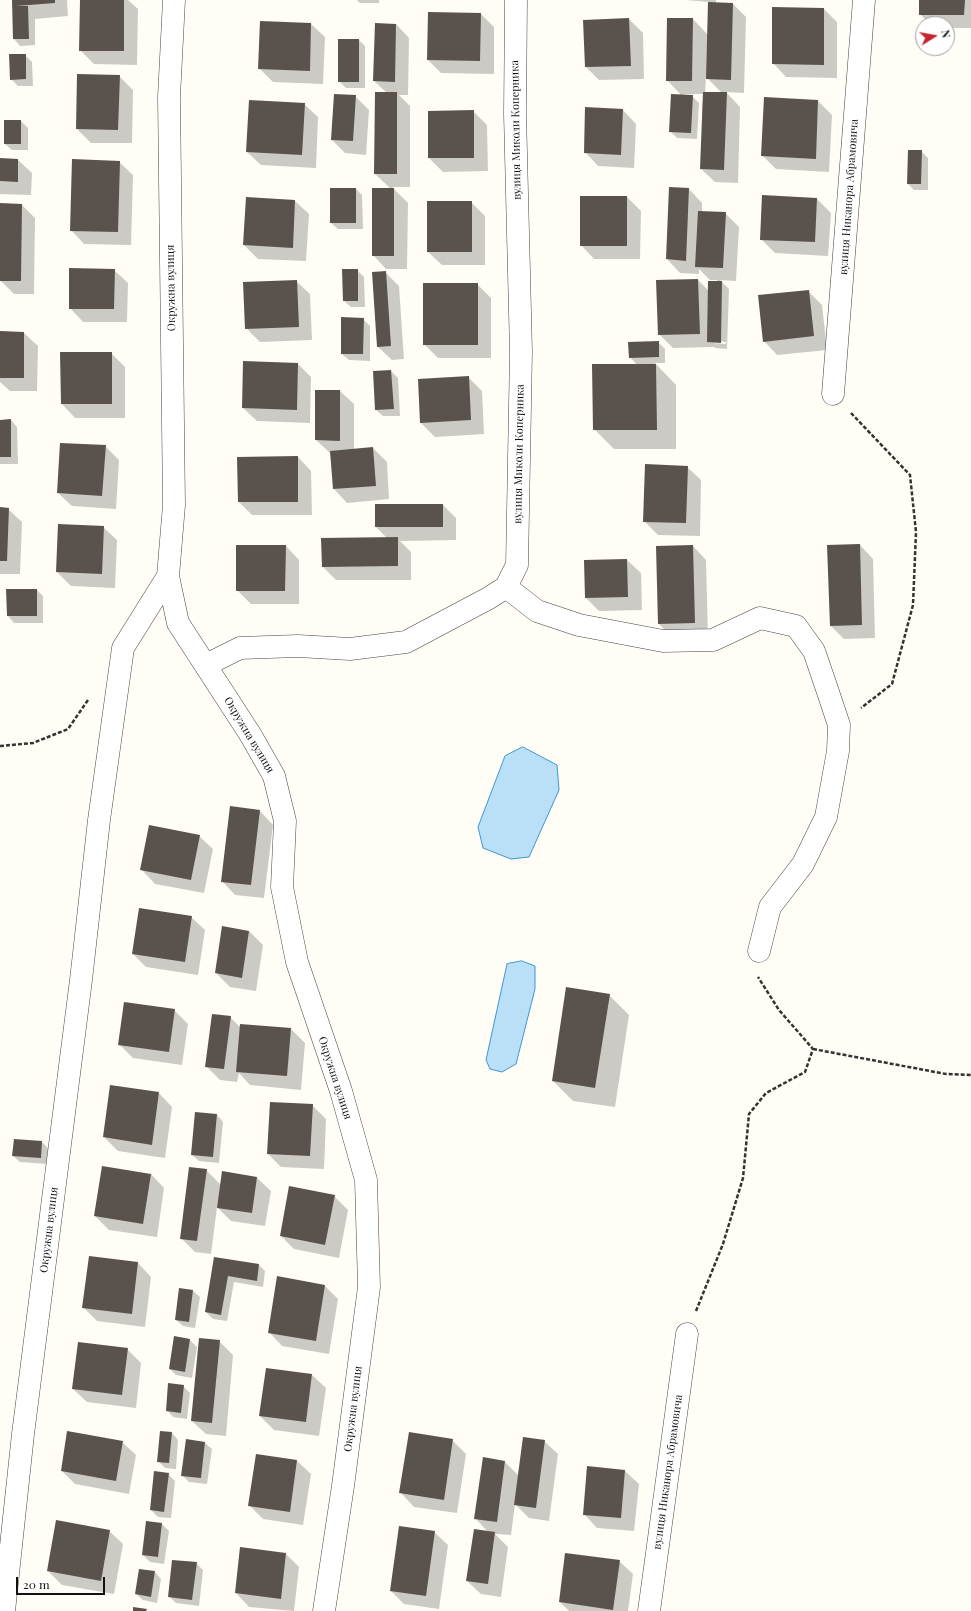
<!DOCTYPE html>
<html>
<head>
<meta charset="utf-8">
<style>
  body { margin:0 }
  #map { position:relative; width:971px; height:1611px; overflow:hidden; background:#fffdf5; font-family:"Playfair Display",serif }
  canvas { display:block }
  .north { position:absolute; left:915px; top:16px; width:40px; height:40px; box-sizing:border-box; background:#fff; border:1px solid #a0a0a0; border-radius:50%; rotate:79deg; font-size:11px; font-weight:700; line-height:16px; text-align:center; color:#111 }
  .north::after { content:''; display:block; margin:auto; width:14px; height:18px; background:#c4262e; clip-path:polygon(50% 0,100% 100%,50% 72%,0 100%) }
  .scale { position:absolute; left:16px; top:1577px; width:89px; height:18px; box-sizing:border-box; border:2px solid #111; border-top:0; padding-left:5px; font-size:12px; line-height:14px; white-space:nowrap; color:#111; -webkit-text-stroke:3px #fff; paint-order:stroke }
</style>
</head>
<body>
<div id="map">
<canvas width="971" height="1611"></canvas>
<div class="north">N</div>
<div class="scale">20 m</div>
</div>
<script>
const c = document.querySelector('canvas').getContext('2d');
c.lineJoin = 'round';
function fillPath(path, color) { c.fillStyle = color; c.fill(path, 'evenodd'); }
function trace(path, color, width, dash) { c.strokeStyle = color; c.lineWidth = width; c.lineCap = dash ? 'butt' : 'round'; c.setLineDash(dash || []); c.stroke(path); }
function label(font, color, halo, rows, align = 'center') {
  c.font = font + ' "Playfair Display",serif'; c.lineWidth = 4; c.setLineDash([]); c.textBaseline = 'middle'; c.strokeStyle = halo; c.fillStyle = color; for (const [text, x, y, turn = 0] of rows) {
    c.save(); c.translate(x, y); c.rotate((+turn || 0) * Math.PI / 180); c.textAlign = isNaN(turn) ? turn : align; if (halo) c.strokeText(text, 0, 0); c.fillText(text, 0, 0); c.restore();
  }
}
const water = new Path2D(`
  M523,747L557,765L559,790L529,857L511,859L483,848L478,827L505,756Z
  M522,961L535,966V989L516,1064L502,1072L490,1069L486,1060L507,964Z`);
fillPath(water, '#b9e0f7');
trace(water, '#3f96cf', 1);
fillPath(new Path2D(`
  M13,0H67L68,16L35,19V45L20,46L14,39Z
  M81,0H128L138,9L137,65L94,64L80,50Z
  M357,0H379V3H360Z
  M686,0H716V4H733L746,17L744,93L726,92L740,107L738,183L715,182L701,169L703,94H684L683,96H692L699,103L697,139L677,138L670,131L682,96L667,80L693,19L708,35L709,2ZM706,77L722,93H705Z
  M920,0H971V28H947V24H930L920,14Z
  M824,9L837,22V78L786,77L773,63Z
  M481,14L494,27V74L441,73L428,60Z
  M629,19L643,33L644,79L599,80L586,67L584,21Z
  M311,24L325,37L323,84L273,82L259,68Z
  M396,24L409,38L408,95H399L410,106V187H392L408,203L407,269H386L373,255L391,189L375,174L387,93L374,81Z
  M359,40L365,46V88H346L339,81Z
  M25,55L32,62L33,86H18L11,79Z
  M119,76L133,90L132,143H91L77,129Z
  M355,96L369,110L366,155L345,153L332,140Z
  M765,98L818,101L832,115L829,172L776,169L762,155Z
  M304,104L318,117L316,168L261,165L247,152Z
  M623,110L636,124L634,168L598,166L585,152Z
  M473,111L487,125L488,171L443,172L429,158V112Z
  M21,121L28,128V150H12L5,144Z
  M921,151L928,158V190H914L908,184Z
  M0,159L18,160L32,173L31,195L0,194Z
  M119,162L133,175L131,245L84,244L71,230Z
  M356,189L362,195L363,229H338L331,223Z
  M689,189L702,203V212L725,213L739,227L736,281L720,280L729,289L727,349L715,348L714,347L673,348L659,334L698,280L709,291L717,282V280H710L699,269V274L680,273L667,259ZM714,341L726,342V344L714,343Z
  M627,197L641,211L640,259H594L581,245Z
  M247,198L295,201L309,214L306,261L258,259L244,245Z
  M817,199L831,213L828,256L775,253L761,239Z
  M471,202L485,216V265H442L428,252Z
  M22,205L35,218L34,294H14L0,280Z
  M114,270L128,283L127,322H83L70,308Z
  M357,270L364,277L365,307H351L344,301Z
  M385,272L399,286L404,359L392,360L378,347Z
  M296,281L310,294L312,340L260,342L246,328Z
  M477,284L491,298V358H438L424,344Z
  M808,291L822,305L827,350L777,355L764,341Z
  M363,319L370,326V361L349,360L342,354Z
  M0,332L24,333L38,346L37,391H10L0,382Z
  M658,342L665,349V363H655L676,385V449H614L594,429L637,365L630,357Z
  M111,353L125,367V418H75L62,404Z
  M298,364L311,377L310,423L257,421L243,408Z
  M391,371L398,378L400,416H383L376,410Z
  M468,377L482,391L484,434L435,437L421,423L419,380Z
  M340,391L354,404V450L373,448L387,462L389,499L347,503L334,489L331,454L316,440Z
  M11,420L17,427L18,464H0V421Z
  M105,446L119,460L116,509L72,506L58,493Z
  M298,457L311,471L312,515H252L239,502Z
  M687,467L701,480L700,536L658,535L644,521Z
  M443,505L456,518V540L400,541L411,552V580H336L322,566L387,538L376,527Z
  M0,508L8,509L22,522L20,574H0Z
  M103,527L117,540L115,588L71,586L57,572Z
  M860,545L873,559L875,638L844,639L831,626Z
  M286,546L299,560V604H251L237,590Z
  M693,546L706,560L708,637L672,638L659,624Z
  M627,560L641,573L642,610L599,611L586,598Z
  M37,590L43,596V623H14L8,616Z
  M260,811L273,825L264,898L235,895L222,881Z
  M199,836L213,849L204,893L155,884L142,870Z
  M191,917L205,930L198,975L146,967L133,954Z
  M249,931L263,945L256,991L230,987L216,973Z
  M609,995L629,1015L615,1107L573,1101L553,1081Z
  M174,1010L188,1024L182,1065L133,1058L119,1044Z
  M230,1017L240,1027L241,1025L291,1029L305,1043L301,1090L250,1085L239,1073L237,1082L220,1080L206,1066Z
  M159,1093L172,1107L165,1158L118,1151L104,1137Z
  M312,1105L326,1119L324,1169L281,1167L268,1154Z
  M217,1115L223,1122L219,1163L199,1161L192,1155Z
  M42,1142L48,1148L47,1164L20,1162L13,1156Z
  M206,1170L221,1185L223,1172L257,1178L271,1191L265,1226L231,1221L217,1207L211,1254L195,1252L181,1238Z
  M151,1174L164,1188L157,1237L109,1230L95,1216Z
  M334,1196L348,1210L339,1258L294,1249L281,1236Z
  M215,1258L259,1265L265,1271L263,1287L234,1282L227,1321L213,1319L206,1312Z
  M138,1263L151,1277L145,1327L97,1321L83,1307Z
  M325,1286L338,1299L329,1354L282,1346L269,1332Z
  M180,1289L193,1291L200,1297L195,1328L183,1326L176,1320Z
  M175,1337L190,1340L197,1347L192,1378L176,1375L170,1369Z
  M219,1341L233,1355L226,1436L206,1434L192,1421Z
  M127,1349L141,1363L136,1408L87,1402L73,1389Z
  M312,1375L326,1388L319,1436L274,1430L260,1416Z
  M183,1386L190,1393L187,1419L173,1417L167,1410Z
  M172,1433L178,1440L176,1469L165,1468L158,1461Z
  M452,1440L466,1454L457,1513L414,1507L401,1493Z
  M544,1441L558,1454L549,1521L529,1518L515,1504L511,1535L495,1534L508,1547L501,1597L481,1594L467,1581L488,1532L476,1519L505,1462L519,1476Z
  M122,1442L136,1455L129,1494L75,1484L62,1471Z
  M205,1443L212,1449L207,1484L189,1482L182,1475Z
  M297,1461L311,1474L303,1525L263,1519L249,1505Z
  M625,1471L639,1484L634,1531L597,1528L584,1514Z
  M168,1474L175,1481L171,1518L158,1517L151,1510Z
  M162,1524L169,1531L164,1564L150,1562L143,1555Z
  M109,1531L123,1544L114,1594L62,1585L48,1571Z
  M434,1532L448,1545L439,1609L404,1604L391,1591Z
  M286,1554L299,1567L294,1611L249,1607L236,1593Z
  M619,1561L633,1574L628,1611H569L560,1602Z
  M196,1563L203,1570L199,1606L176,1603L169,1596Z
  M155,1572L161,1579L157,1603L143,1600L136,1594Z`), '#0003');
fillPath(new Path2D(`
  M12,0H55V3L16,6H28L29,39H13Z
  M80,0H124V51H79Z
  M919,0H965L964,15H919Z
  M708,2L733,3L731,80L706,79Z
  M772,7L824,8V65L772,64Z
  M428,12L481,13L480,61L427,60Z
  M629,18L631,66L585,67L583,20Z
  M667,18H693L692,81H666Z
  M260,21L311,23L310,71L258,69Z
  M375,23L396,24L395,82L373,81Z
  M338,39H359V82H338Z
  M9,54H26V79L10,80Z
  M77,74L120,75L118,130L76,129Z
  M375,92H397V174H374Z
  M703,92H727L724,170L700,169Z
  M334,94L356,95L353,141L331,140Z
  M671,94L693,95L691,133L669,132Z
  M764,97L818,100L816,159L761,156Z
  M249,100L305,103L302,155L246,152Z
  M585,107L623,109L621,155L584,153Z
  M474,110V158H428V111Z
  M4,120H21V144H4Z
  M908,150H922L921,184H907Z
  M0,158L18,159V182L0,181Z
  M72,159L120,161L118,232L70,231Z
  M669,187L689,188L686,261L666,259Z
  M330,188H356V223H330Z
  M372,188H394V256H372Z
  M762,195L817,198L815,242L760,240Z
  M580,196H627V246H580Z
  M246,197L295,200L293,248L243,245Z
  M427,201H472V252H427Z
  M0,203L22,204L21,281H0Z
  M698,211L726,212L723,268L695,267Z
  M69,268L115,269L114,309H69Z
  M342,269H358V301H343Z
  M386,271L391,346L377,347L372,272Z
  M698,279L700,334L658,335L656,280Z
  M297,280L299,327L245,329L243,282Z
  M708,281H722L721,343L707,342Z
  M423,283H478V345H423Z
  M809,290L814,336L763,342L758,295Z
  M341,317L364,318L363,354H341Z
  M0,331L24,332V378H0Z
  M659,341V357L629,358L628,342Z
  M60,352H112V404H61Z
  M243,361L298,363L297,410L242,408Z
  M592,364H656L657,430H593Z
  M391,370L394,409L375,410L373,371Z
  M469,376L471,420L420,423L418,379Z
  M315,390H340V441L315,440Z
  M11,419V457H0V420Z
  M60,443L106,445L102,496L57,493Z
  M373,447L376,486L333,489L330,451Z
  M298,456V502H238L237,457Z
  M645,464L688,466L686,523L643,522Z
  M375,504H443V527H375Z
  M0,507L9,508L7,561H0Z
  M58,524L104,526L102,574L56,572Z
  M398,537V566L322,567L321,538Z
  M860,544L862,625L830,626L827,545Z
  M236,545H286L285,591H236Z
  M693,545L695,623L658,624L656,546Z
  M627,559L628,597L585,598L584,560Z
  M6,589H37V616H7Z
  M230,806L260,810L251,885L221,882Z
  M149,825L200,835L191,880L140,870Z
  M139,908L192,916L185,962L132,954Z
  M222,926L249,931L242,978L215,973Z
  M566,987L610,994L595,1088L552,1081Z
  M124,1002L175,1009L169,1052L118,1045Z
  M212,1014L231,1016L224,1069L205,1067Z
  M240,1024L291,1028L287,1076L236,1072Z
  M110,1085L159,1092L152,1145L103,1137Z
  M270,1102L313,1104L310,1156L267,1154Z
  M195,1112L217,1114L213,1157L191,1155Z
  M14,1139L42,1141L41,1158L12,1156Z
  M102,1166L151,1174L143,1224L94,1216Z
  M189,1167L207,1169L197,1241L180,1239Z
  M222,1171L257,1177L252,1213L217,1208Z
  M289,1186L335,1195L325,1245L280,1236Z
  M89,1256L138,1262L132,1314L82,1308Z
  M214,1257L259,1264L257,1281L228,1276L221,1315L205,1312Z
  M277,1276L325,1285L316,1341L268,1333Z
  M179,1288L193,1290L189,1322L175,1320Z
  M174,1336L190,1339L185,1372L169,1369Z
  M199,1338L220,1340L212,1423L191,1421Z
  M78,1342L128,1348L122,1395L72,1389Z
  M266,1368L312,1374L306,1422L259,1416Z
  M168,1383L184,1385L181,1413L166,1411Z
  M67,1431L123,1441L116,1481L61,1471Z
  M160,1431L172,1432L169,1463L157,1462Z
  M409,1432L453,1439L444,1500L399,1493Z
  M523,1437L545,1440L536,1508L514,1505Z
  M186,1439L205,1442L201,1478L181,1476Z
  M256,1454L297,1460L290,1512L248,1506Z
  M483,1457L505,1461L497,1522L474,1519Z
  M587,1466L625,1470L621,1518L583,1515Z
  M154,1471L169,1473L164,1512L150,1510Z
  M56,1520L110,1530L101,1581L47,1571Z
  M146,1521L162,1523L158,1557L142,1555Z
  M399,1526L435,1531L426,1596L390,1591Z
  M474,1529L495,1532L488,1584L466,1581Z
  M240,1547L286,1553L281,1599L235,1593Z
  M565,1553L620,1560L613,1610L559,1602Z
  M172,1560L197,1562L192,1600L168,1597Z
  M139,1569L155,1571L151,1597L135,1594Z
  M133,1607L147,1609L146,1611H133Z`), '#5a524d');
const minor = new Path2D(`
  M174,0L169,97L174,505L168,576L178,623L250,734L274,776L285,821L282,887L297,962L341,1091L366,1180L369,1287L343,1486L324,1611
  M833,394L864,0
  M506,587L537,611L579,625L663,641L713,640L760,618L796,626L814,651L828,692L839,725L838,751L826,817L803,864L770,907L759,951
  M206,665L240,648L298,646L350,649L406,642L489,598L506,587L517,565L521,352L515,114L516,0
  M4,1611L23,1434L81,980L99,820L123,648L168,576
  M649,1611L687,1334`);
trace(minor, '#444', 23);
trace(new Path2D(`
  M851,413L910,475L916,532L913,605L892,684L861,708
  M0,746L33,743L68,729L88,700
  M813,1049L946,1074L971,1075
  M696,1311L723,1244L743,1178L749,1114L766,1093L805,1072L813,1049L779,1010L758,977`), '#333', 2.5, [4, 2]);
trace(minor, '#fff', 22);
label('11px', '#111', '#fff', [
  ["вулиця Миколи Коперника",516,130,-91],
  ["вулиця Никанора Абрамовича",849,197,-86],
  ["Окружна вулиця",171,288,-91],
  ["вулиця Миколи Коперника",519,454,-89],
  ["Окружна вулиця",249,735,59],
  ["Окружна вулиця",335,1078,72],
  ["Окружна вулиця",49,1230,-83],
  ["Окружна вулиця",353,1409,-83],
  ["вулиця Никанора Абрамовича",668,1472,-82]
]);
</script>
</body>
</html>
